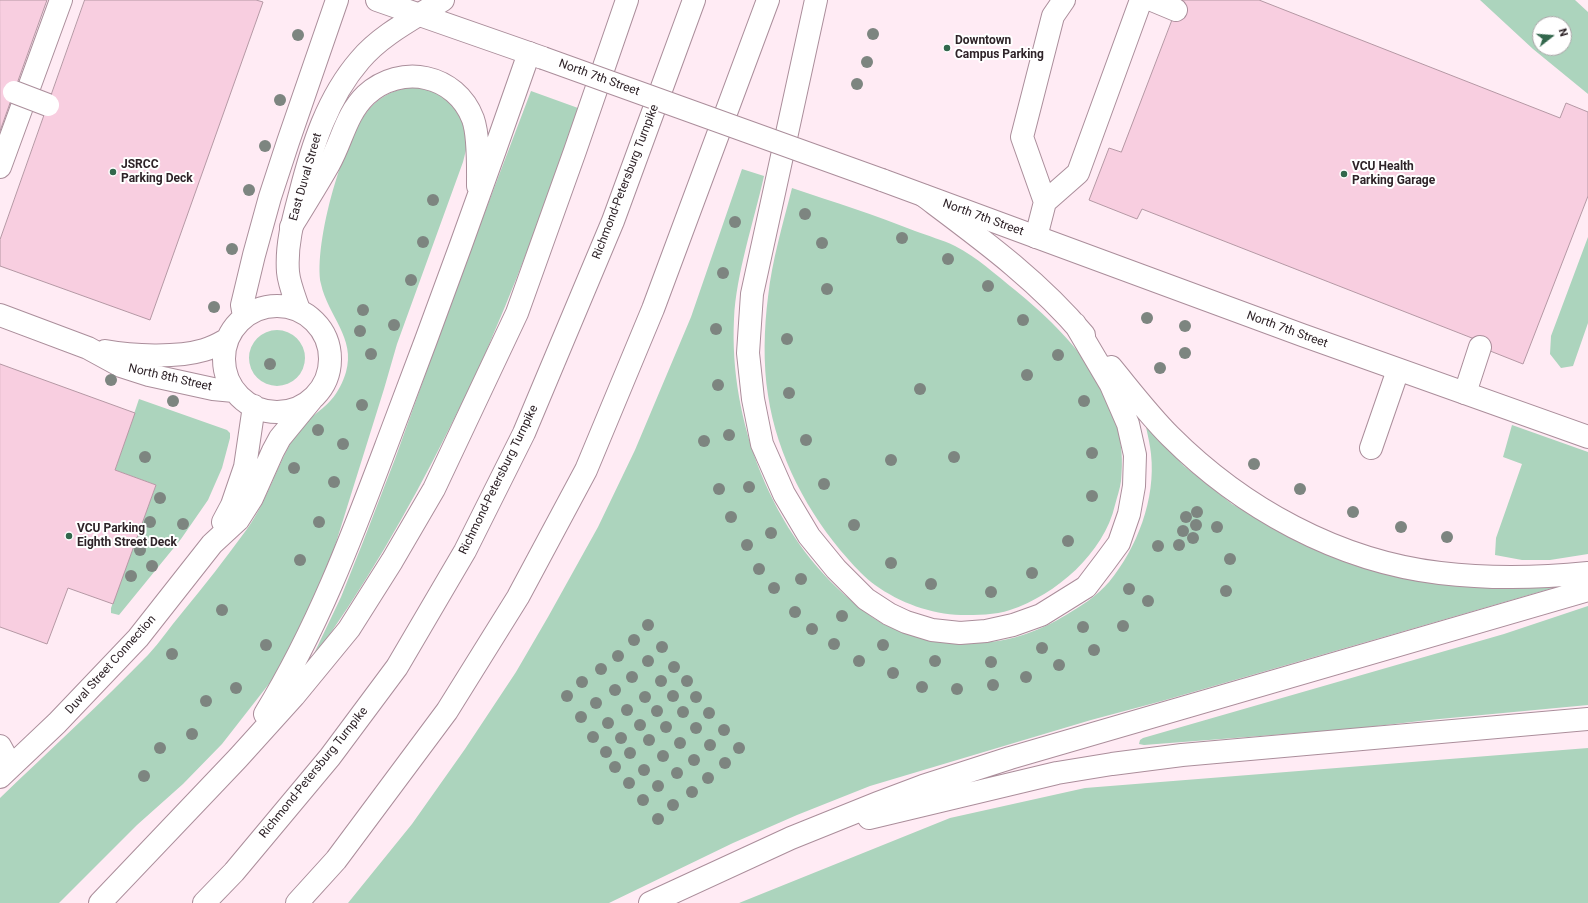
<!DOCTYPE html>
<html>
<head>
<meta charset="utf-8">
<style>
  body { margin:0 }
  #map { position:relative; width:1588px; height:903px; overflow:hidden; background:#ffebf4; font-family:Roboto,sans-serif }
  canvas { display:block }
  .north { position:absolute; left:1532px; top:16px; width:40px; height:40px; box-sizing:border-box; background:#fff; border:1px solid #aba7a9; border-radius:50%; rotate:73deg; font-size:11px; font-weight:700; line-height:16px; text-align:center; color:#2e2328 }
  .north::after { content:''; display:block; margin:auto; width:14px; height:18px; background:#32674c; clip-path:polygon(50% 0,100% 100%,50% 72%,0 100%) }
</style>
</head>
<body>
<div id="map">
<canvas width="1588" height="903"></canvas>
<div class="north">N</div>
</div>
<script>
const c = document.querySelector('canvas').getContext('2d');
c.lineJoin = 'round';
function fillPath(path, color) { c.fillStyle = color; c.fill(path, 'evenodd'); }
function trace(path, color, width, dash) { c.strokeStyle = color; c.lineWidth = width; c.lineCap = dash ? 'butt' : 'round'; c.setLineDash(dash || []); c.stroke(path); }
function label(font, color, halo, rows, align = 'center') {
  c.font = font + ' Roboto,sans-serif'; c.lineWidth = 4; c.setLineDash([]); c.textBaseline = 'middle'; c.strokeStyle = halo; c.fillStyle = color; for (const [text, x, y, turn = 0] of rows) {
    c.save(); c.translate(x, y); c.rotate((+turn || 0) * Math.PI / 180); c.textAlign = isNaN(turn) ? turn : align; if (halo) c.strokeText(text, 0, 0); c.fillText(text, 0, 0); c.restore();
  }
}
fillPath(new Path2D(`
  M1480,0H1575L1588,12V94L1533,49ZM1540,24H1564V48H1540Z
  M419,86L429,88L449,101L464,121L467,146L463,162L397,344L384,389L334,549L316,602L290,652L272,680L222,744L183,784L137,825L59,903H0V798C49,751 100,704 148,655C160,642 170,627 181,614C204,586 226,558 247,529C268,500 277,464 296,434C305,419 321,412 331,400C338,392 343,382 346,372C356,338 328,316 321,284C313,245 344,131 374,104C387,92 401,88 419,86Z
  M531,91L578,108C552,185 525,261 493,335C480,368 464,399 448,431C408,511 363,590 310,662L341,597L363,542L395,459L461,275Z
  M742,169L764,176C754,221 736,274 734,319C729,421 772,535 852,601C862,609 873,619 885,625C905,634 926,635 948,638C959,639 972,642 984,642C1011,642 1043,629 1066,615C1081,606 1097,596 1109,582C1137,548 1156,499 1151,454C1150,445 1148,436 1146,427L1158,437L1184,466L1232,504L1288,536L1336,557L1570,583L1162,701L1091,720L870,786L797,815L733,843L609,903H348L412,824L465,749L516,672L548,617L598,527L635,450L691,317Z
  M792,188C834,202 875,215 915,231C928,236 943,240 955,246C977,257 996,275 1015,290C1073,337 1131,401 1121,481C1120,489 1117,497 1115,505C1104,553 1056,595 1010,610C995,615 977,615 961,615C931,614 900,603 875,585C865,578 856,568 848,559C808,514 777,456 768,395C763,364 764,328 768,297C772,260 783,224 792,188Z
  M1588,237V323L1573,366L1561,368L1550,354L1551,336Z
  M249 358a28 28 0 1 1 56 0a28 28 0 1 1-56 0Z
  M139,399L227,430L230,433V438L222,468L208,500L181,539L119,615L111,613V608L156,485L115,470Z
  M1512,425L1588,452V554L1550,560H1522L1495,555L1496,538L1522,464L1503,457Z
  M1588,606V705L1429,720L1351,729L1144,745L1139,744L1140,740L1143,738L1504,634Z
  M1588,748V903H739L950,818L1085,788Z`), '#acd4bd');
const building = new Path2D(`
  M0,0H47L0,131Z
  M85,0H256L263,2L150,320L0,266V240Z
  M1180,0H1259L1560,118L1566,103L1588,112V196L1523,364L1475,345L1477,340L1142,209L1137,219L1089,200L1109,148L1121,152Z
  M0,364L135,413L115,470L156,485L113,604L68,588L47,644L0,627Z`);
fillPath(building, '#f8cee0');
trace(building, '#b598a4', 1);
const minor = new Path2D(`
  M1152,0L1176,10
  M0,167L61,0
  M1045,202L1078,173L1141,0
  M1036,237L1045,202L1022,137L1053,16L1064,0
  M224 359a53 53 0 1 1 106 0a53 53 0 1 1-106 0Z
  M299,310C295,298 289,284 288,272C286,245 293,220 300,194C312,147 327,98 360,60C382,34 415,18 443,0
  M0,315L88,348L121,366L149,375L213,389L234,391
  M244,316L242,305L254,255L270,197L288,142L337,0
  M105,351C132,356 177,358 204,350C211,348 219,344 226,340
  M1465,393L1480,347
  M1371,448L1398,370
  M223,522L232,505L245,467L254,406
  M0,746L11,766
  M0,777L57,723L138,638L212,544L238,520L252,498L273,451L280,438L312,399`);
const major = new Path2D(`
  M377,0L543,58
  M882,180L1302,335L1588,437`);
const highway = new Path2D(`
  M816,0L752,294L748,353L753,399L762,444L784,494L809,536L836,569L866,599L889,614L906,622L932,630L960,633L986,631L1013,625L1041,615L1086,587L1105,562L1119,543L1129,514L1134,486L1135,455L1128,424L1111,385L1075,324
  M924,196C980,238 1038,280 1084,335
  M291,227C304,206 317,185 329,164C342,141 346,114 366,95C401,63 456,74 473,119C479,136 478,167 478,186
  M1111,367C1130,390 1149,415 1170,436C1242,508 1338,561 1440,573C1490,579 1539,578 1588,573
  M265,714C320,624 354,531 391,433C439,307 485,180 529,53
  M869,818L1057,773L1112,764L1182,755L1588,719
  M100,903L238,758L294,696L349,629L392,561L434,489L517,313L575,151L627,0
  M204,903L234,872L330,757L397,667L465,551L524,433L613,221L694,0
  M297,903L336,860L447,711L518,597L586,470L653,309L768,0
  M650,903L791,838L878,803L923,786L1010,758L1588,590`);
trace(minor, '#ab8e9b', 24);
trace(major, '#ab8e9b', 24);
trace(highway, '#ab8e9b', 24);
trace(minor, '#fff', 22);
trace(major, '#fff', 22);
trace(highway, '#fff', 22);
const minorBridge = new Path2D(`
  M14,92L48,105`);
const majorBridge = new Path2D(`
  M543,58L882,180`);
trace(minorBridge, '#ab8e9b', 24, []);
trace(majorBridge, '#ab8e9b', 24, []);
trace(minorBridge, '#fff', 22);
trace(majorBridge, '#fff', 22);
c.fillStyle = '#7d8580';
for (const [x, y] of [
  [873,34],
  [298,35],
  [867,62],
  [857,84],
  [280,100],
  [265,146],
  [249,190],
  [433,200],
  [805,214],
  [735,222],
  [902,238],
  [423,242],
  [822,243],
  [232,249],
  [948,259],
  [723,273],
  [411,280],
  [988,286],
  [827,289],
  [214,307],
  [363,310],
  [1147,318],
  [1023,320],
  [394,325],
  [1185,326],
  [716,329],
  [360,331],
  [787,339],
  [1185,353],
  [371,354],
  [1058,355],
  [270,364],
  [1160,368],
  [1027,375],
  [111,380],
  [718,385],
  [920,389],
  [789,393],
  [173,401],
  [1084,401],
  [362,405],
  [318,430],
  [729,435],
  [806,440],
  [704,441],
  [343,444],
  [1092,453],
  [145,457],
  [954,457],
  [891,460],
  [1254,464],
  [294,468],
  [334,482],
  [824,484],
  [749,487],
  [719,489],
  [1300,489],
  [1092,496],
  [160,498],
  [1197,512],
  [1353,512],
  [731,517],
  [1186,517],
  [150,522],
  [319,522],
  [183,524],
  [854,525],
  [1196,525],
  [1217,527],
  [1401,527],
  [1183,531],
  [771,533],
  [1447,537],
  [1193,538],
  [1068,541],
  [747,545],
  [1179,545],
  [1158,546],
  [140,550],
  [1230,559],
  [300,560],
  [891,563],
  [152,566],
  [759,569],
  [1032,573],
  [131,576],
  [801,579],
  [931,584],
  [774,588],
  [1129,589],
  [1226,591],
  [991,592],
  [1148,601],
  [222,610],
  [795,612],
  [842,616],
  [648,625],
  [1123,626],
  [1083,627],
  [812,629],
  [634,640],
  [834,644],
  [266,645],
  [883,645],
  [662,647],
  [1042,648],
  [1094,650],
  [172,654],
  [618,656],
  [648,661],
  [859,661],
  [935,661],
  [991,662],
  [1059,665],
  [674,667],
  [601,669],
  [893,673],
  [632,677],
  [1026,677],
  [661,681],
  [687,681],
  [582,682],
  [993,685],
  [922,687],
  [236,688],
  [957,689],
  [615,690],
  [567,696],
  [673,696],
  [645,697],
  [696,697],
  [206,701],
  [596,703],
  [627,710],
  [657,711],
  [683,712],
  [709,713],
  [581,717],
  [608,723],
  [640,725],
  [666,727],
  [696,728],
  [724,730],
  [192,734],
  [593,737],
  [621,738],
  [649,740],
  [680,743],
  [710,745],
  [160,748],
  [739,748],
  [606,752],
  [630,753],
  [663,756],
  [694,760],
  [725,763],
  [615,767],
  [644,770],
  [677,773],
  [144,776],
  [708,778],
  [629,783],
  [658,786],
  [692,792],
  [643,800],
  [673,805],
  [658,819]
]) { c.beginPath(); c.arc(x, y, 6, 0, 2 * Math.PI); c.fill(); }
for (const [x, y, r, color] of [
  [947,48,4,"#32674c"],
  [113,172,4,"#32674c"],
  [1344,174,4,"#32674c"],
  [69,536,4,"#32674c"]
]) { const dot = new Path2D(); dot.arc(x, y, r, 0, 2 * Math.PI); c.fillStyle = color; c.fill(dot); trace(dot, '#fff', 1.5); }
label('bold 12px', '#2e2328', '#fff', [
  ["Downtown",955,41],
  ["Campus Parking",955,55],
  ["JSRCC",121,165],
  ["Parking Deck",121,179],
  ["VCU Health",1352,167],
  ["Parking Garage",1352,181],
  ["VCU Parking",77,529],
  ["Eighth Street Deck",77,543]
], 'left');
label('12px', '#2e2328', '#fff', [
  ["North 7th Street",599,78,20],
  ["East Duval Street",306,177,-74],
  ["Richmond-Petersburg Turnpike",626,182,-69],
  ["North 7th Street",983,218,20],
  ["North 7th Street",1287,330,20],
  ["North 8th Street",170,378,13],
  ["Richmond-Petersburg Turnpike",499,480,-64],
  ["Duval Street Connection",111,665,-48],
  ["Richmond-Petersburg Turnpike",314,773,-51]
]);
</script>
</body>
</html>
